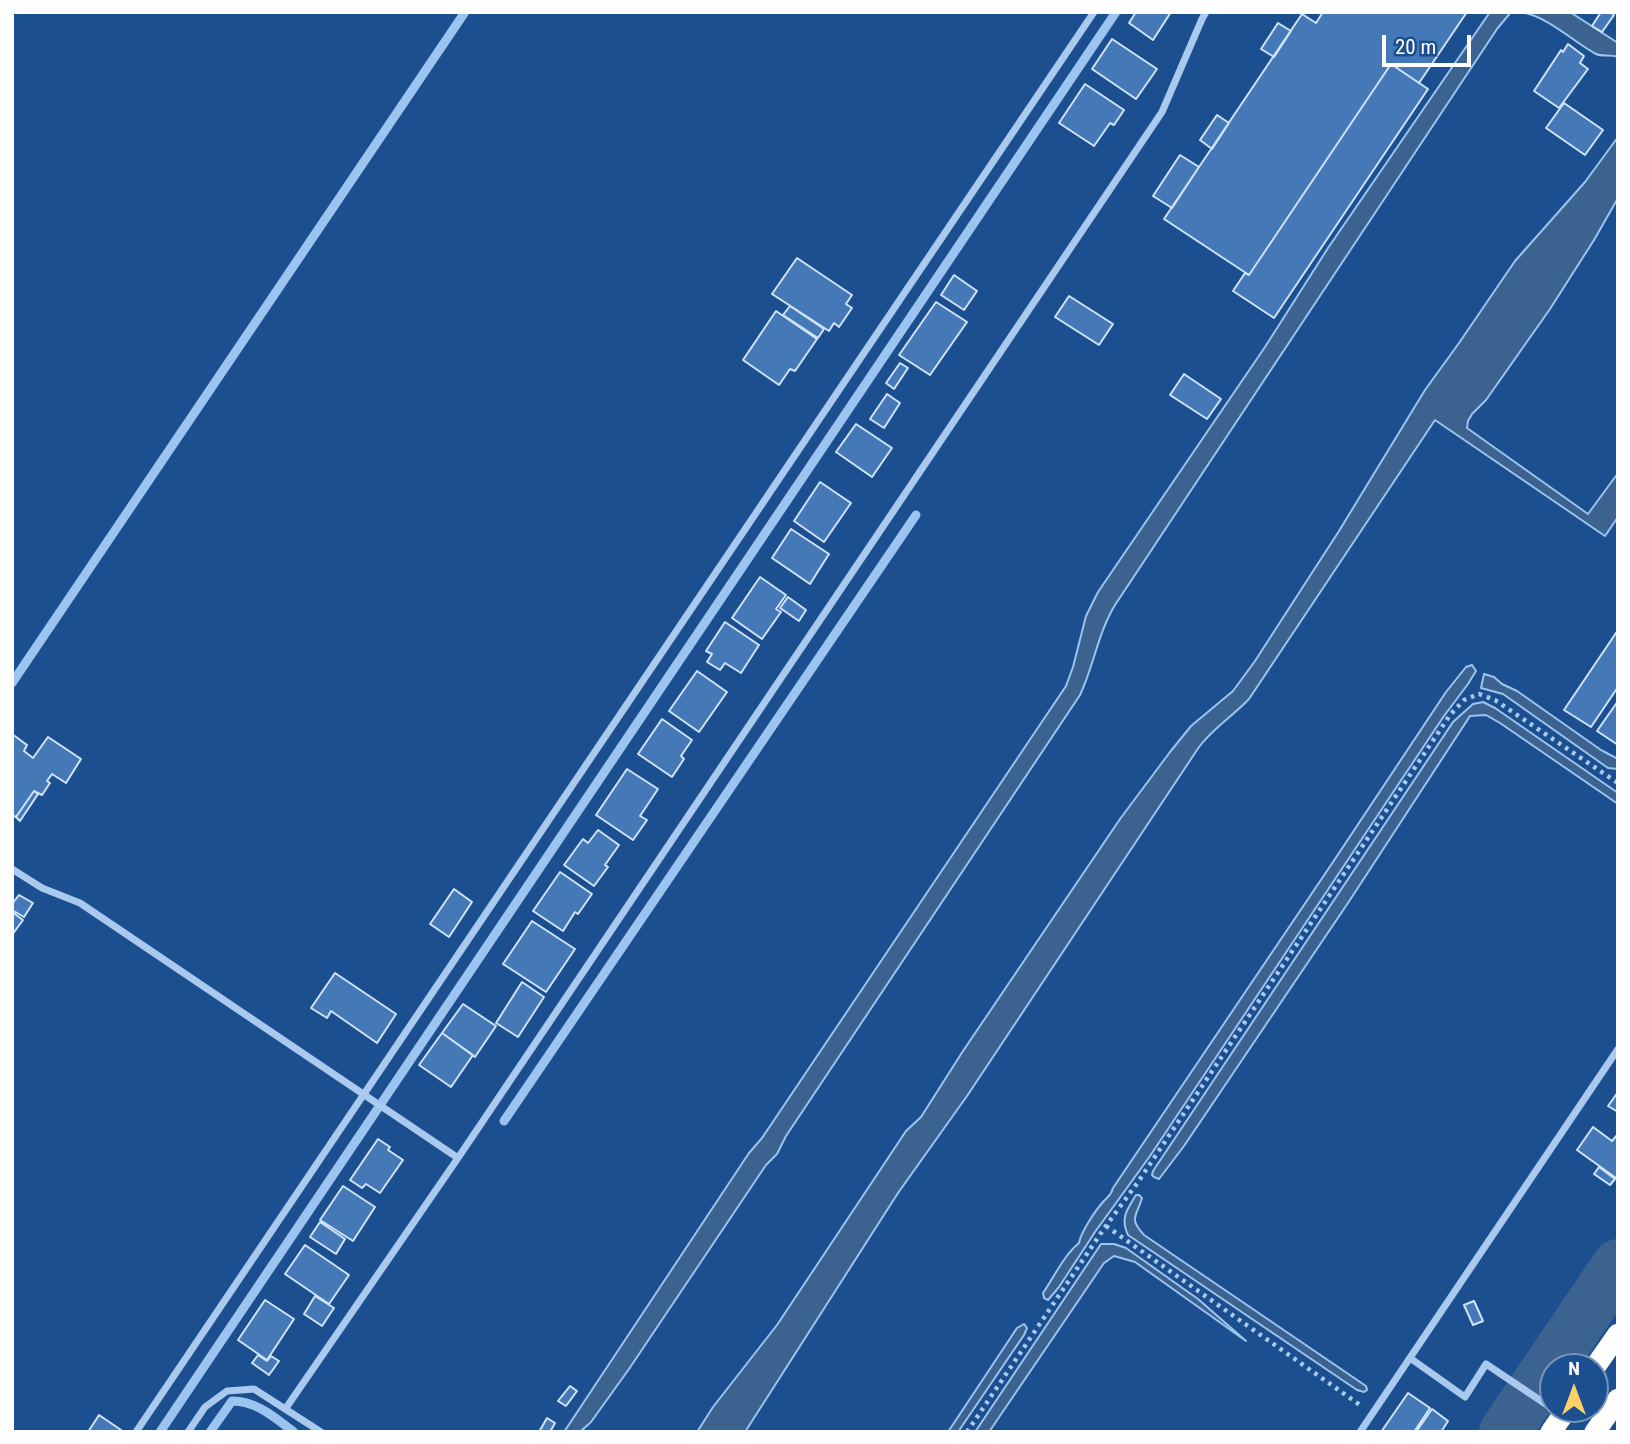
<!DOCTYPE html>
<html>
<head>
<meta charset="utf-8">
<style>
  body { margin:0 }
  #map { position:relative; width:1630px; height:1444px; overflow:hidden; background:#1b4f8f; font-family:"Roboto Condensed",sans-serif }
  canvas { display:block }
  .frame { position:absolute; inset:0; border:14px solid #fff; pointer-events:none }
  .north { position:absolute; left:1539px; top:1353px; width:70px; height:70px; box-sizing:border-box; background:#1b4f8f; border:2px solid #7695bc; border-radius:50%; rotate:0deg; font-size:19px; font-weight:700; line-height:28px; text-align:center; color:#fff }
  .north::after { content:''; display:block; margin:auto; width:24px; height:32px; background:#ffd166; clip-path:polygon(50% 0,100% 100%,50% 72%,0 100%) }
  .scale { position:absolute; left:1382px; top:35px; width:89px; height:32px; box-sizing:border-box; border:4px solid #fff; border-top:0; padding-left:9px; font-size:21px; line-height:24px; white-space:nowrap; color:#fff; -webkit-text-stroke:5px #1b4f8f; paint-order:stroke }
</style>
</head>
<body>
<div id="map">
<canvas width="1630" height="1444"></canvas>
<div class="frame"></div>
<div class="north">N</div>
<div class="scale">20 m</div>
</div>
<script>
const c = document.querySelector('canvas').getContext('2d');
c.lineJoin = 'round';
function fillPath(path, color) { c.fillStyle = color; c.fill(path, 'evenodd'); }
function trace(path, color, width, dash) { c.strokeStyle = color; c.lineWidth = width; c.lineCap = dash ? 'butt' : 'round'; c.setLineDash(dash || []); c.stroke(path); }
const water = new Path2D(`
  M1490,12H1511L1497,29L1115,605C1098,633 1094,665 1080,695L786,1136L777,1154L766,1165L629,1369L591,1422L580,1432H564L749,1153L762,1138L1066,686L1073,667L1086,616L1098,592L1265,347L1328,248Z
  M1521,12H1570L1618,43V57C1610,54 1603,57 1596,54C1572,41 1549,17 1521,12Z
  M1618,137V198L1594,240L1550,309L1486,400L1472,414L1468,421L1467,428L1588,514L1618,473V517L1605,536L1435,420L1249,699C1233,716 1213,728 1199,747L967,1096L898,1193L745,1432H697L713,1407L777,1325L906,1131L921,1117L963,1051L1120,819L1170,752L1191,726L1233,691L1255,661L1339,531L1425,390L1459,343L1515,261L1585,182Z
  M1472,665L1476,671L1468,684L1444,716L1150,1156L1095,1232L1059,1287L1048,1300L1044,1298L1043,1293C1054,1277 1064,1255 1079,1243C1081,1232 1095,1211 1103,1202C1108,1196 1111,1196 1113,1188L1333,862L1446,692L1466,667Z
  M1484,674L1494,677L1502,684L1517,691L1601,750L1618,759V769L1608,768L1503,694L1481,688Z
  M1483,702L1495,708L1618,793V804L1500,723L1486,715L1470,716L1348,903L1184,1146L1159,1179L1154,1177L1152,1175L1153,1171L1453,722L1473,704Z
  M1136,1195H1139L1142,1198C1137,1216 1128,1218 1144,1235L1366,1386L1367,1390L1364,1392L1357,1390L1128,1235C1120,1218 1127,1210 1136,1195Z
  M1101,1244H1114L1126,1248L1198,1299L1246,1341L1135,1262L1114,1256L1104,1263L989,1432H975Z
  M1024,1324L1027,1328L1024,1335L958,1432H948L1017,1328Z`);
fillPath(water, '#3c6290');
trace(water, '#9cc4f0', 2);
trace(new Path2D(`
  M12,683L465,12
  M504,1121L916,515
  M160,1432L1116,12
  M210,1432L232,1401C257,1401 275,1418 294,1432`), '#9cc4f0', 9);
trace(new Path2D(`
  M1505,1432L1618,1265`), '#3c6290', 52);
const building = new Path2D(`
  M1136,12H1171L1153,40L1129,23Z
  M1323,12H1467L1419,83L1391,64L1249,275L1164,219L1302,14L1316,23Z
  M1601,12H1610L1614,15L1602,32L1592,26Z
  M1278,23L1291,31L1274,57L1261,49Z
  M1112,39L1157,69L1136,99L1092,69Z
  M1568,44L1584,56L1580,63L1588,69L1559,108L1534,91L1561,50L1563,52Z
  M1391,64L1428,89L1274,318L1233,291L1245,273L1249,275Z
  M1085,84L1124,110L1114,125L1110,123L1094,146L1059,123Z
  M1564,103L1603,130L1585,155L1546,128Z
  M1217,115L1229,123L1212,149L1200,140Z
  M1180,155L1199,167L1172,208L1153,196Z
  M797,258L852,295L846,304L852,308L839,327L834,323L829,331L772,294Z
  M954,275L977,291L964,310L941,295Z
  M1069,296L1113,324L1099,345L1055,317Z
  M936,302L967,322L930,375L899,355Z
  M790,306L824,329L818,338L783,315Z
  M776,311L817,339L795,371L790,369L779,385L743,360Z
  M900,363L908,368L894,389L886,383Z
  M1184,374L1221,399L1207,419L1170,395Z
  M887,394L900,403L884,428L870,419Z
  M856,424L892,448L872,477L836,452Z
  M820,482L851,503L824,542L794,521Z
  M791,529L829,554L810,584L772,558Z
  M760,577L786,595L776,609L781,612L762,639L732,618Z
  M788,597L806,610L799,621L780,608Z
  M725,622L759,645L741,673L725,663L720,670L707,662L712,654L706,651Z
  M1618,630V687L1591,727L1564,710Z
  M697,671L727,692L699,732L669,711Z
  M1618,701V745L1597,731Z
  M662,719L692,740L681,756L684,759L672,777L638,754Z
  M12,734L27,745L24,751L33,758L48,737L81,759L66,783L52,774L47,781L50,783L42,795L34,791L16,817L12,815Z
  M627,769L658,789L640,816L647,820L633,840L596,815Z
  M34,791L38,794L20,821L16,817Z
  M598,830L619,845L605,865L608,867L594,886L564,865L583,839L588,843Z
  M560,872L592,894L578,914L575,912L563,931L533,911Z
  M454,889L472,902L449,937L430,924Z
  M19,895L33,903L24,917L12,910V904Z
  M12,912L23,920L12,935Z
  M532,921L575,949L546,992L503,964Z
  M335,973L396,1014L377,1043L331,1011L327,1018L311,1008Z
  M522,982L544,997L518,1037L496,1023Z
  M463,1004L496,1026L475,1057L442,1033Z
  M442,1033L473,1055L451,1087L419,1065Z
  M1618,1092V1112L1608,1106Z
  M1593,1127L1612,1141L1618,1134V1176L1616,1178L1577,1150Z
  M378,1139L390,1147L388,1150L403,1160L380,1193L366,1184L362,1188L350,1180Z
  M1599,1167L1615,1179L1610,1185L1594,1174Z
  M343,1186L375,1207L353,1241L320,1220Z
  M320,1222L345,1239L336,1254L310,1237Z
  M305,1245L349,1275L329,1304L285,1274Z
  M315,1296L334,1308L322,1326L304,1314Z
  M265,1300L294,1319L267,1360L238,1340Z
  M1474,1301L1483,1321L1473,1325L1464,1305Z
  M258,1355L267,1361L271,1356L279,1361L269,1375L252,1363Z
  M570,1386L577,1391L566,1406L558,1401Z
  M1408,1393L1430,1408L1414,1432H1381Z
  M1432,1409L1448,1421L1441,1432H1416Z
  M99,1415L121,1430L120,1432H88Z
  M547,1418L555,1423L550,1432H539Z`);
fillPath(building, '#4478b7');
trace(building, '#cfe3fa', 2);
trace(new Path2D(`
  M1106,1226L1360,1405
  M967,1432L1103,1230L1138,1182L1450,715L1464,700L1479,694L1495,700L1618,783`), '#a9c9ee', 4.5, [3.5, 5]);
trace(new Path2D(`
  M12,869L42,888L80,903L458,1158
  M1410,1358L1465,1397L1486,1364L1562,1415
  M286,1408L458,1158L1162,112L1202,19L1206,12
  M136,1432L1094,12
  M188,1432L205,1407L227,1391L254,1389L321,1432
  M1360,1432L1618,1049`), '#a9c9ee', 7);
trace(new Path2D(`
  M1595,1367L1618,1334
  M1551,1432L1567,1409
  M1595,1432L1618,1399`), '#fff', 21);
</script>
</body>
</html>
